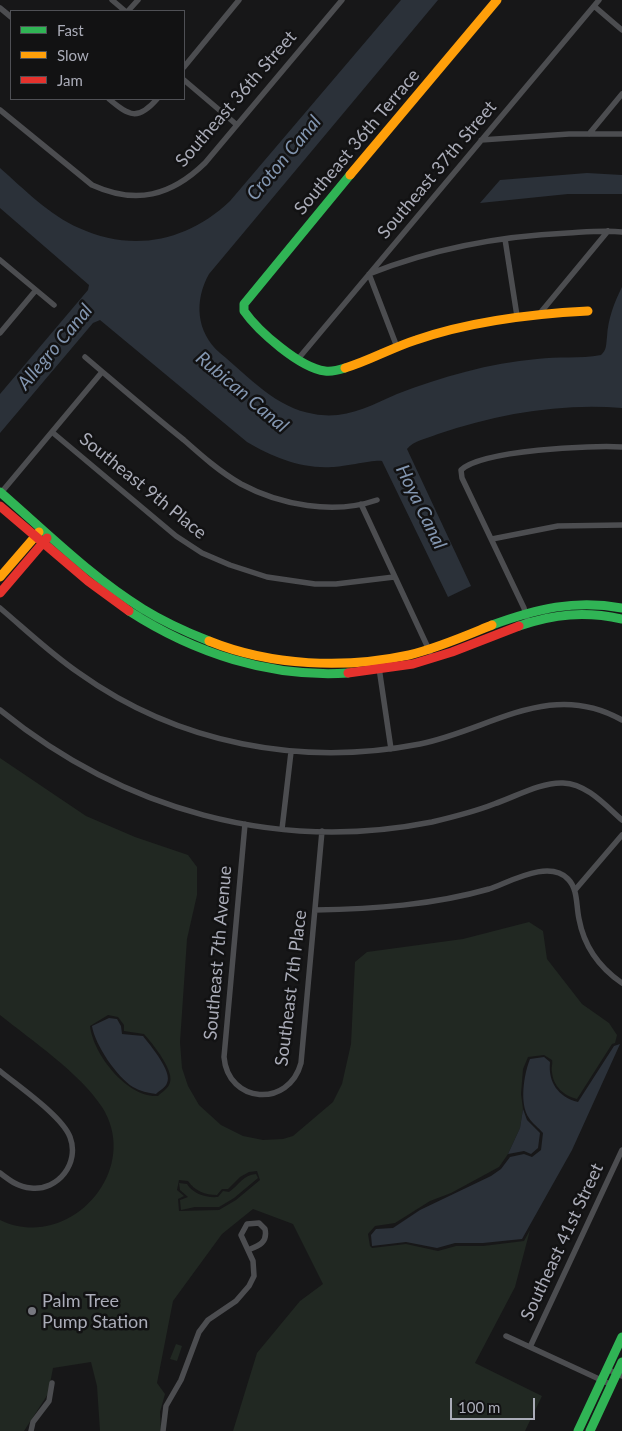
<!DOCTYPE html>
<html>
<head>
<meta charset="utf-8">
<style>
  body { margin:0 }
  #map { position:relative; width:622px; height:1431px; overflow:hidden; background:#171718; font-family:Lato,sans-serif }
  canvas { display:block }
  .legend { position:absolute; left:10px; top:10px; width:175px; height:90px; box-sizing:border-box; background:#121213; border:1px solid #4f5055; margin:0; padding:6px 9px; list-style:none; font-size:15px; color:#aaacb8 }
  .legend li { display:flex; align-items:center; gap:10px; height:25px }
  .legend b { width:25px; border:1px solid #4f5055 }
  .scale { position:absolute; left:450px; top:1398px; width:85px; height:22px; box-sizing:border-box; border:2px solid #aaacb8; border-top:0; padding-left:6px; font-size:15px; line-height:18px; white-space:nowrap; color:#aaacb8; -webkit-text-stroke:4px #121213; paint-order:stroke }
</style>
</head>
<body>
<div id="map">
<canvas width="622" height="1431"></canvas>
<ul class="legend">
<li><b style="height:6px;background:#30b455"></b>Fast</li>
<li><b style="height:6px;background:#ff9f0a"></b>Slow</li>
<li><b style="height:6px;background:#e5322d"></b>Jam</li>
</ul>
<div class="scale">100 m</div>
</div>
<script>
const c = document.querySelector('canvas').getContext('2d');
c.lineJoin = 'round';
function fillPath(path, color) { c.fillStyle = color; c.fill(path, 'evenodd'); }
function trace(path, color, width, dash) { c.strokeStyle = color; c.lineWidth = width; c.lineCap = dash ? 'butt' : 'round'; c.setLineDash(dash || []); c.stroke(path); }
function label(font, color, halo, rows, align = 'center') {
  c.font = font + ' Lato,sans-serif'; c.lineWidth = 5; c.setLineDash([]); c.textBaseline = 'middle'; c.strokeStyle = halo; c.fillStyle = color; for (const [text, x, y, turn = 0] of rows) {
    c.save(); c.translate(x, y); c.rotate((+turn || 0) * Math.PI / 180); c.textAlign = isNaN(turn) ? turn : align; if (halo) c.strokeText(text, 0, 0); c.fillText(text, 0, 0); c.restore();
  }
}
fillPath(new Path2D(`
  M0,758L86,816L135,837L188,855L197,867V895L187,939L180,1042L182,1068L188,1086L199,1105L221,1125L243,1136L263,1140L283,1139L293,1136L333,1102L342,1084L351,1044L355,962L367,952L463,939L529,922L543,931L547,959L582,1004L609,1023L617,1035L615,1043L612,1044L577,1099C564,1096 553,1086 552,1072C551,1067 553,1064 552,1060L544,1055L528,1057L523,1069L521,1094L523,1109L520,1128L508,1154L499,1167L451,1193L430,1201L395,1223L375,1226L368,1234L370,1246L372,1248L406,1244L438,1251L456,1246H483L524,1241L530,1230L515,1287L475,1363L542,1396L525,1431H233L257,1353L300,1301L323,1284L293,1224L253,1209L222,1234L173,1301L157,1383L165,1394L160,1412L161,1431H100L97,1386L91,1362L53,1368L48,1394L24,1431H0V1220C68,1253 143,1171 102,1107C80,1073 31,1040 0,1015ZM108,1015L118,1017L124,1025V1031L144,1034C152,1043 177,1073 169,1085C167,1089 161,1093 158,1096C127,1098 93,1054 90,1026ZM257,1171L260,1180L236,1200L219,1210L179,1211L178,1199L184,1196L177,1190L179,1180L188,1181C195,1191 205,1195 217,1195L222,1189H228L240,1177L249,1172Z
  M256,1174L258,1178L234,1198L219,1207H195L181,1210L180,1200L188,1197L180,1190L179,1183L187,1184C193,1194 206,1198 218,1197L223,1191L229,1192C239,1185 243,1175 256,1174Z
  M176,1344L182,1346L177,1361L170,1359Z`), '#212822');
fillPath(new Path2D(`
  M401,0H438L209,274C194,301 196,332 220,353C249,377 276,408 314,414C345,420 370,406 397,394C441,377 490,363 537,359C558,356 580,359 601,355C607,350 606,344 607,337C608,319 614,303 622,287V408C560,403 497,414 438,434C428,438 413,441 407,449L471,586L448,597L382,461C376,459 343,467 332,467C302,469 272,457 247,442L100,320L93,323L0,433V394L88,290L89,285L0,208V168C24,189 49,215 79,228C133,253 188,241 230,201Z
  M587,173L622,175V194H568L480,203L500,180Z
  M109,1018L117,1019L121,1026L122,1034L143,1036C150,1045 173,1072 167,1083C166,1087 159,1091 156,1094C148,1093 140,1091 133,1087C117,1077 95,1045 92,1026Z
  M620,1044L572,1150L522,1239L483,1243H455L437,1248L406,1242L372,1246L371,1235L376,1229L393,1228L420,1210L491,1176L501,1169L510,1157L524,1154L532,1157L541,1150L543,1133C539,1128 532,1123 529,1118C519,1104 524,1074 530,1059L544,1057L550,1062C548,1082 558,1097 578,1102L614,1046Z
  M523,1109L527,1120L540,1133L538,1148L531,1154L524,1151L508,1154L520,1128Z`), '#2b3139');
trace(new Path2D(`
  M112,0L125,11
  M594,6L622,30
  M0,8L11,17
  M128,11L138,0
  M184,67L239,0
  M184,80L237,125
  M109,99C129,116 138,121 157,99
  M0,110L92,185C136,205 171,196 205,163L342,0
  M589,134L622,94
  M481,140L569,134H622
  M505,239L517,316
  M0,260L54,305
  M541,312L608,231
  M0,333L36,290
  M397,347L369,274C432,249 500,236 568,233C586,232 605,230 622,232
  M85,357C118,385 150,413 184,440C202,456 220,472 241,484C280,505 334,515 377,500
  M298,359L599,0
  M52,432L176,536L202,553L230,565L267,577L315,584H336L394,577
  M0,494L102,372
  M361,504L430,652
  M492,539L558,526L622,525
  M0,608C26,630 51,654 79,673C178,744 301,767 420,744C490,730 550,679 622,720
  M528,622L524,608L462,478L461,470C482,450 592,445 622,447
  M378,661L391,749
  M0,710C123,810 276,853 432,822C453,817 474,812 494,804C515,797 541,782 563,783C587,784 605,805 622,820
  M245,824L224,1057C228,1104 289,1108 301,1063L322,831
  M282,829L291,752
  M575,890L622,835
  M315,910C374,909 433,905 489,889C510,882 549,859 568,879C578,889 576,905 579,919C584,946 600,968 622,983
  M0,1071C18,1086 62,1116 70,1137C80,1163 58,1191 31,1188C18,1187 9,1180 0,1173
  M506,1336L612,1385
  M530,1347L622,1150
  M607,1369L622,1376
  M31,1431L33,1422L49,1401L52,1383
  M163,1431L166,1406L181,1380L199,1332L208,1320L236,1301L249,1286L254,1276L253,1261L241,1235L247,1224L259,1223L265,1229C268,1243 258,1246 248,1250`), '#4c4d50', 5.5);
trace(new Path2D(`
  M345,368C339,370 332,372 325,371C300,368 258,331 244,311V304L350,175
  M0,492C46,532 91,577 143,609C164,622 186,632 209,641
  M129,611C194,653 270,678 348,673
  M492,625C536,609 575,599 622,608
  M519,626C554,614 585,611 622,619
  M578,1431L622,1337
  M590,1431L622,1362`), '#30b455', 9);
trace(new Path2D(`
  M350,175L497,0
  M345,368C369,361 391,348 416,340C471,321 529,314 588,311
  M0,577L39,532
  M209,641C271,666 345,669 409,655C438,648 465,636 492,625`), '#ff9f0a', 9);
trace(new Path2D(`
  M0,506L88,581L129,611
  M0,593L47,538
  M348,673L413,664L452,652L519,626`), '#e5322d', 9);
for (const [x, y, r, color] of [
  [32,1311,5,"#777880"]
]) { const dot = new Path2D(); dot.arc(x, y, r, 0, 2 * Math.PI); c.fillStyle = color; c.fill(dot); trace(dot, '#121213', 2); }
label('18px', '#aaacb8', '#121213', [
  ["Southeast 36th Street",236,99,-49],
  ["Southeast 36th Terrace",357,142,-50],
  ["Southeast 37th Street",437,170,-50],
  ["Southeast 9th Place",143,486,39],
  ["Southeast 7th Avenue",218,953,-85],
  ["Southeast 7th Place",291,988,-83],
  ["Southeast 41st Street",562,1242,-65]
]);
label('18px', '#aaacb8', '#121213', [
  ["Palm Tree",42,1301],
  ["Pump Station",42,1322]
], 'left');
label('italic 19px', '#8396b0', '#121213', [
  ["Croton Canal",284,158,-50],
  ["Allegro Canal",55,347,-50],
  ["Rubican Canal",242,392,40],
  ["Hoya Canal",421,507,64]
]);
</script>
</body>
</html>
